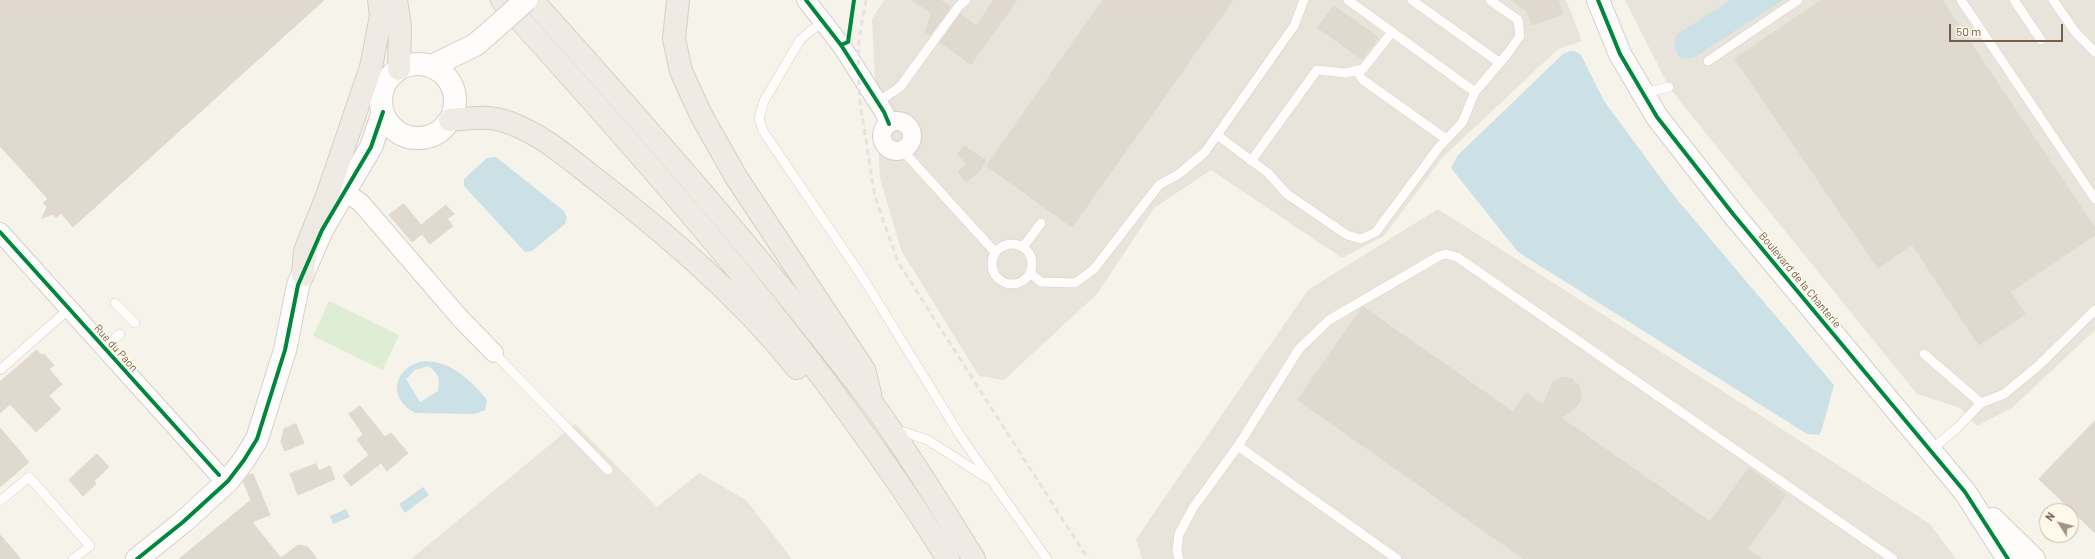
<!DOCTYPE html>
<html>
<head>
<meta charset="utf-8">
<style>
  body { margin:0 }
  #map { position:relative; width:2095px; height:559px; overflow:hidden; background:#f6f3ea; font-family:Barlow,sans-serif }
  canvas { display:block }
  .north { position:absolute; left:2039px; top:503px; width:40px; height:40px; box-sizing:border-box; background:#fef9eb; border:1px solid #c6bbab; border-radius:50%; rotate:306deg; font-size:11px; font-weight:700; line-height:16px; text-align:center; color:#735f4b }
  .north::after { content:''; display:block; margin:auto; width:14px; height:18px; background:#a19383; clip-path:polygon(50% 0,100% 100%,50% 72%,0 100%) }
  .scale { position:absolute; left:1949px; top:24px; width:114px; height:18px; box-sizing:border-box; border:2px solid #735f4b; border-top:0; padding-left:5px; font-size:12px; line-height:14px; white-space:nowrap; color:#735f4b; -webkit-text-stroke:3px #fef9eb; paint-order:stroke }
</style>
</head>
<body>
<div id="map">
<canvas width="2095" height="559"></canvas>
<div class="north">N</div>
<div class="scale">50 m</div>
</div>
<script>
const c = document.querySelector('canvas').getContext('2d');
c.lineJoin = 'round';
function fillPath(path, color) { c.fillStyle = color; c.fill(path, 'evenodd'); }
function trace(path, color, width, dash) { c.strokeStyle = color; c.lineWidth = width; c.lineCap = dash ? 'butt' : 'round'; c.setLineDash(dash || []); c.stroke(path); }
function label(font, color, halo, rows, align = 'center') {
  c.font = font + ' Barlow,sans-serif'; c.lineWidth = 3; c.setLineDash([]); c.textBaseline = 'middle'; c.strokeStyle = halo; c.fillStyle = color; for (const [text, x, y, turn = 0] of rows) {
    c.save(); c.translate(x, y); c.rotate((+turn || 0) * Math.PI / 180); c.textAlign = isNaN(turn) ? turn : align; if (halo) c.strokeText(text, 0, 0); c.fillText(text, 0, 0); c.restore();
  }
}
fillPath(new Path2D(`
  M884,0H1566L1582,41L1558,49L1442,158L1384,236L1342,258L1211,170L1154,208L1097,294L1004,380L979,376L901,250L880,178L872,19Z
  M1625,0H2095V330L2013,407L1977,426L1960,408L1917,394L1683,105L1669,87Z
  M1438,209L1930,524L1956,559H1142L1136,539L1308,290Z
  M575,424L657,507L699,473L746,500L792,559H411Z`), '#e8e4db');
fillPath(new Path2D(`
  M329,301L399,335L383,370L313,336Z`), '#e0edd5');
fillPath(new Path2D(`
  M1730,0H1783L1693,58L1682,59C1674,52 1672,42 1678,34Z
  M1570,51H1575L1581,55L1604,101L1674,196L1834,385L1821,432L1819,435L1807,434L1518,252L1451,168L1458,155L1563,54Z
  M496,157L564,211L567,218L565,224L532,251L525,252L464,186V179L487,158Z
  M423,361C451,361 470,379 487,400L485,410L474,414L415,413C387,398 393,368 423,361ZM428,366C439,373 440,379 438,391L420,402L406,379L415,370Z
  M423,487L429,495L405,513L399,504Z
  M346,509L350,517L333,524L330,516Z`), '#cce1e6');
const building = new Path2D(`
  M0,0H324L73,227L61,213L56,218L53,214L42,218L47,207L43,203L48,199L0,146Z
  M912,0H940L951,7L930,35L926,32L931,13Z
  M994,0H1017L971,64L940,42L960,14L976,26Z
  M1103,0H1233L1072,227L987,166Z
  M1512,0H1558L1563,14L1532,25L1527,11Z
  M1822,0H1942L2095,228V235L2010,292L2025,314L1979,345L1912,244L1878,268L1735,59Z
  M1334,6L1378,37L1362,59L1318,28Z
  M964,146L986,161L980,170L966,182L958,172L967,164L958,155Z
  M404,204L421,225L446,205L454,214L447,219L453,226L430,244L422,234L412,242L389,215Z
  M1363,307L1513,412L1526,393L1543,405L1553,382L1562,377L1572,379L1579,386L1581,399L1577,406L1561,418L1710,522L1749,468L1786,495L1747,549L1762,559H1524L1298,400Z
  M37,350L41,355L44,354L54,365L49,369L62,384L49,396L61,409L36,432L10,404L0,413V382Z
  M360,406L385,437L391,433L408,453L387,471L381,463L351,486L343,476L369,455L357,440L363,434L349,414Z
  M2095,421V533L2039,479Z
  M296,424L304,443L285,451L281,442L284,429Z
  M0,428L29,462L0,487Z
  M97,454L109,467L94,481L96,484L83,496L69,480Z
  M316,464L319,471L330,466L335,479L298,495L290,474Z
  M253,474L270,515L252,522L281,558L298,545L308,547L317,559H179L251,500L243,481L247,476Z
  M0,535L21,559H0Z`);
fillPath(building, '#e0d9cf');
trace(building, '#dfd8cd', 1);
const service = new Path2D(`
  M1348,0L1475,92L1508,53L1520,36L1518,20L1490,0
  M1412,0L1500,63
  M1961,0L2095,199
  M2014,0L2041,40
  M2053,0L2076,33L2095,52
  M823,23L810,31L800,40L764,101L759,118L763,131L863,278L961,437L1047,559
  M1708,61L1798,0
  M1356,70L1363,80L1446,139
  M1644,93L1669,87
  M878,102L900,87L959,6L966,0
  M1217,135L1268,173L1287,194L1347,235L1361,239L1376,232L1439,147L1462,123L1475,92
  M903,151L995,252
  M1251,161L1317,70L1346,73L1363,69L1392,32
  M992 264a20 20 0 1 1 40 0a20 20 0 1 1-40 0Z
  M1023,247L1041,223
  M1030,273L1041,282L1075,283L1094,269L1159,185L1179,174L1205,152L1294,26L1304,0
  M115,303L135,323
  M104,348L120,334
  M494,353L608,470
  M1924,354L1981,403
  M0,370L69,309
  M894,429L928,440L987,478
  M1238,446L1397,559
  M1931,450L1957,428L1981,403L2004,394L2038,366L2095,310
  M0,501L29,477L90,546L73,559
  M1179,559L1177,551L1179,534L1193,508L1238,446L1299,349L1329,320L1439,256L1446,254L1457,257L1893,559`);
const minor = new Path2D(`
  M806,0L841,45L884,112L889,124
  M882 136a15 15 0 1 1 30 0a15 15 0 1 1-30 0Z
  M344,191L361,203L460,318L494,353
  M0,232L219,475`);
const tertiary = new Path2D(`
  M1598,0L1620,54L1657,117L1733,214L1965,492L2008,559
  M381 101a37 37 0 1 1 74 0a37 37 0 1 1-74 0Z
  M432,66L475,45L488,34
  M1993,519L2034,559
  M137,559L183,522L228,481L244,460L257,439L285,350L298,285L322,230L371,147L383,112`);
const motorway = new Path2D(`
  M396,0L400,26L399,69
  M502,0C662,177 821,356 948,559
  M532,0C650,131 766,263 872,403C908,452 942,508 974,559
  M678,0L674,39L681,71L701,115L736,177L864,370L870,394
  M450,120C471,118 490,115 510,123C543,135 571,160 598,181C670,237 740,297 797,368
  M303,275L305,251L327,196L371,67L381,16L379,0`);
trace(service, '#d5d0c9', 10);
trace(minor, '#d5d0c9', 20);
trace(tertiary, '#d5d0c9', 24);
trace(motorway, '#d5cfc6', 24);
trace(service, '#fefdfc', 9);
trace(minor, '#fefdfc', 18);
trace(tertiary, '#fefdfc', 22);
trace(motorway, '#f0eae4', 22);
trace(new Path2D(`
  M866,0L859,40L858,71L860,103L875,197L898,262L1088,559`), '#e5e2e4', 3, [6, 4]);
const tertiaryBridge = new Path2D(`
  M488,34L526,0`);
trace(tertiaryBridge, '#d5d0c9', 24, []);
trace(tertiaryBridge, '#fefdfc', 22);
trace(new Path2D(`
  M806,0L841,45L884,112L889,124
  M1598,0L1620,54L1657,117L1733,214L1965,492L2008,559
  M841,45L848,42L854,0
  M0,232L219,475
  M137,559L183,522L228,481L244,460L257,439L285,350L298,285L322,230L371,147L383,112`), '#00873e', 4);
label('11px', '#735f4b', '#fef9eb', [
  ["Boulevard de la Chanterie",1800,280,50],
  ["Rue du Paon",116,348,48]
]);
</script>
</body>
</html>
